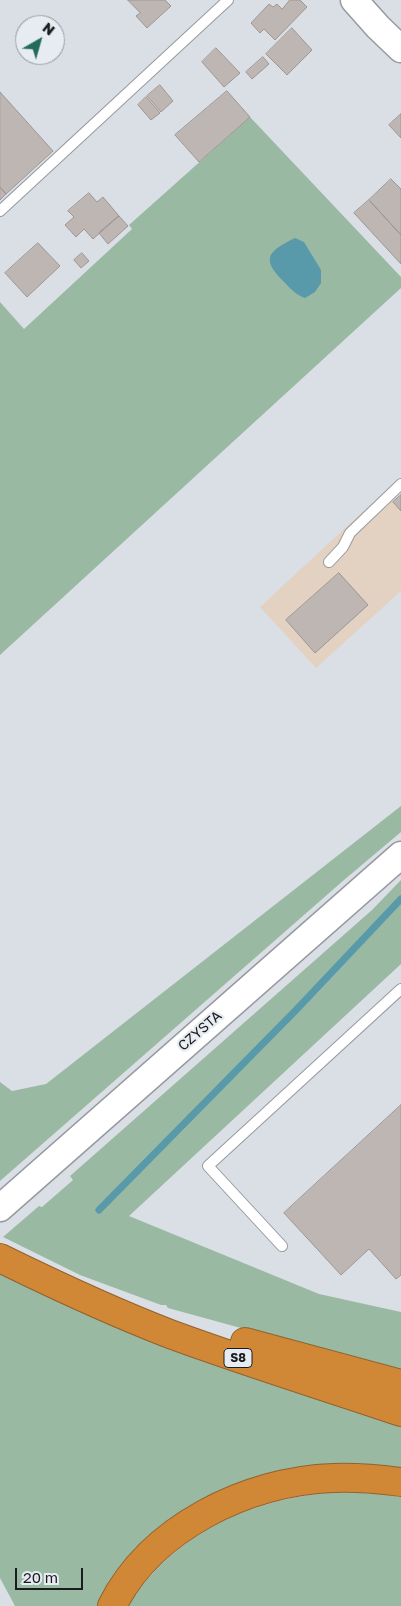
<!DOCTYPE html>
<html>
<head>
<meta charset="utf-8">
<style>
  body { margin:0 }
  #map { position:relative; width:401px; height:1606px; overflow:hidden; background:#dadfe5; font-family:"Golos Text",sans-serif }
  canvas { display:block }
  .north { position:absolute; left:15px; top:15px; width:50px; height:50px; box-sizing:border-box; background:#e7ecf2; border:1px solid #95999d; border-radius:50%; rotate:38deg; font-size:14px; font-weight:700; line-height:20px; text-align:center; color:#1b1c1e }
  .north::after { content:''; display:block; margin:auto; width:18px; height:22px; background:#256a5e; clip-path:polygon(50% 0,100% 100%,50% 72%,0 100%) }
  .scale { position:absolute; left:15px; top:1568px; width:68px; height:22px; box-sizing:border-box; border:2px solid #1b1c1e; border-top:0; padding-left:6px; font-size:15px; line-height:18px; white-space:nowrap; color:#1b1c1e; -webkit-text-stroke:4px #e7ecf2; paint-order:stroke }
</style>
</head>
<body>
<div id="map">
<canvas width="401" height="1606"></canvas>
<div class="north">N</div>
<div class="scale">20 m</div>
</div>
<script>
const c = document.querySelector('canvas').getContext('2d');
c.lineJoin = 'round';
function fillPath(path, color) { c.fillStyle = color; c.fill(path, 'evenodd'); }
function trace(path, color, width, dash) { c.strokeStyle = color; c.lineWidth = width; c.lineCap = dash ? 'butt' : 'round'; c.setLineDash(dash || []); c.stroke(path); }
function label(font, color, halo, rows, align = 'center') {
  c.font = font + ' "Golos Text",sans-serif'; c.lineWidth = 4.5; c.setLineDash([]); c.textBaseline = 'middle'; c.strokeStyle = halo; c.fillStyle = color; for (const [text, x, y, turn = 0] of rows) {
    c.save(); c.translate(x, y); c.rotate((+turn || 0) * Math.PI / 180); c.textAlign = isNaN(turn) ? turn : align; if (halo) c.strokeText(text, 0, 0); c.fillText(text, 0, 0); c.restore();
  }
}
fillPath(new Path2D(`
  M384,492L393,502L401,495V591L316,668L260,607Z`), '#e3d1c1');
fillPath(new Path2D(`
  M250,117L401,277V288L0,655V302L24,329L132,229L129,225Z
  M401,806V832L344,880L0,1181V1082L12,1091L46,1084Z
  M401,880V964L129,1216L319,1294L401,1312V1372L168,1308L166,1305H161L80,1275L3,1237L39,1206L42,1207L73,1180L70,1176L372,910Z
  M0,1272L57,1301L123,1326L401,1423V1470L260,1480L99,1606H15L0,1578Z
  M336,1492L383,1494L401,1497V1606H128C174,1533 252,1498 336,1492Z`), '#9ab9a3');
fillPath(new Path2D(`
  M295,238L304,242L321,270V283L315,292L305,298C296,295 290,288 283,281C260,258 269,251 295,238Z`), '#5899aa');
trace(new Path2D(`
  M99,1210L297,1009L401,899`), '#5899aa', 7);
const building = new Path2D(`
  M128,0H165L171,6L147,28L136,16L140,13Z
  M290,0H300L307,7L275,40L264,29L260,33L251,23L269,4L273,7L277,4L282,9Z
  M292,28L312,50L287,75L266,54Z
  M216,48L240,73L224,87L202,62Z
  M263,57L269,64L252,79L246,72Z
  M160,85L173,101L161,112L147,96Z
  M227,91L250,117L199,162L175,135Z
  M0,92L53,151L6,194L0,187Z
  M146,97L160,113L151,120L138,105Z
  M401,114V138L389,125Z
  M391,179L401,189V235L369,200Z
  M0,187L6,194L0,200Z
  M89,193L97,202L103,197L119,216L93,239L84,229L76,237L65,225L74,217L68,211Z
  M369,200L401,235V264L354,213Z
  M119,216L128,226L108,244L99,233Z
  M38,243L60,266L27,297L5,273Z
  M82,253L89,261L81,268L74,260Z
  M401,495V511L393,502Z
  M339,573L368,605L315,653L286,620Z
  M401,1105V1275L396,1279L369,1249L341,1275L284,1213Z`);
fillPath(building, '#bdb6b3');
trace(building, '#9d9693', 1);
const service = new Path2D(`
  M0,211L228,0
  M329,562L343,547L350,533L401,484
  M282,1246L208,1166L401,989`);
const tertiary = new Path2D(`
  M354,0L378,27L401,49
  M0,1208L401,855`);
const motorway = new Path2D(`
  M0,1258C55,1285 113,1312 170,1334C246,1362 324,1386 401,1412
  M245,1342L401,1384
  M112,1606C151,1528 247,1481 333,1478C356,1477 378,1479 401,1482`);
trace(service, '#969aa0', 12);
trace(tertiary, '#969aa0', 29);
trace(motorway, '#91622e', 30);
trace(service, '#fff', 10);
trace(tertiary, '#fff', 26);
trace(motorway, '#d08836', 28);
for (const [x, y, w] of [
  [238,1358,28]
]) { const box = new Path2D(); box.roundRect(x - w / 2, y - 9.5, w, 19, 4); c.fillStyle = '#e7ecf2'; c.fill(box); trace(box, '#1b1c1e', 1); }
label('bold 12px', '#1b1c1e', null, [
  ["S8",238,1358]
]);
label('14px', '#1b1c1e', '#e7ecf2', [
  ["CZYSTA",200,1031,-41]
]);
</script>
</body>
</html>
